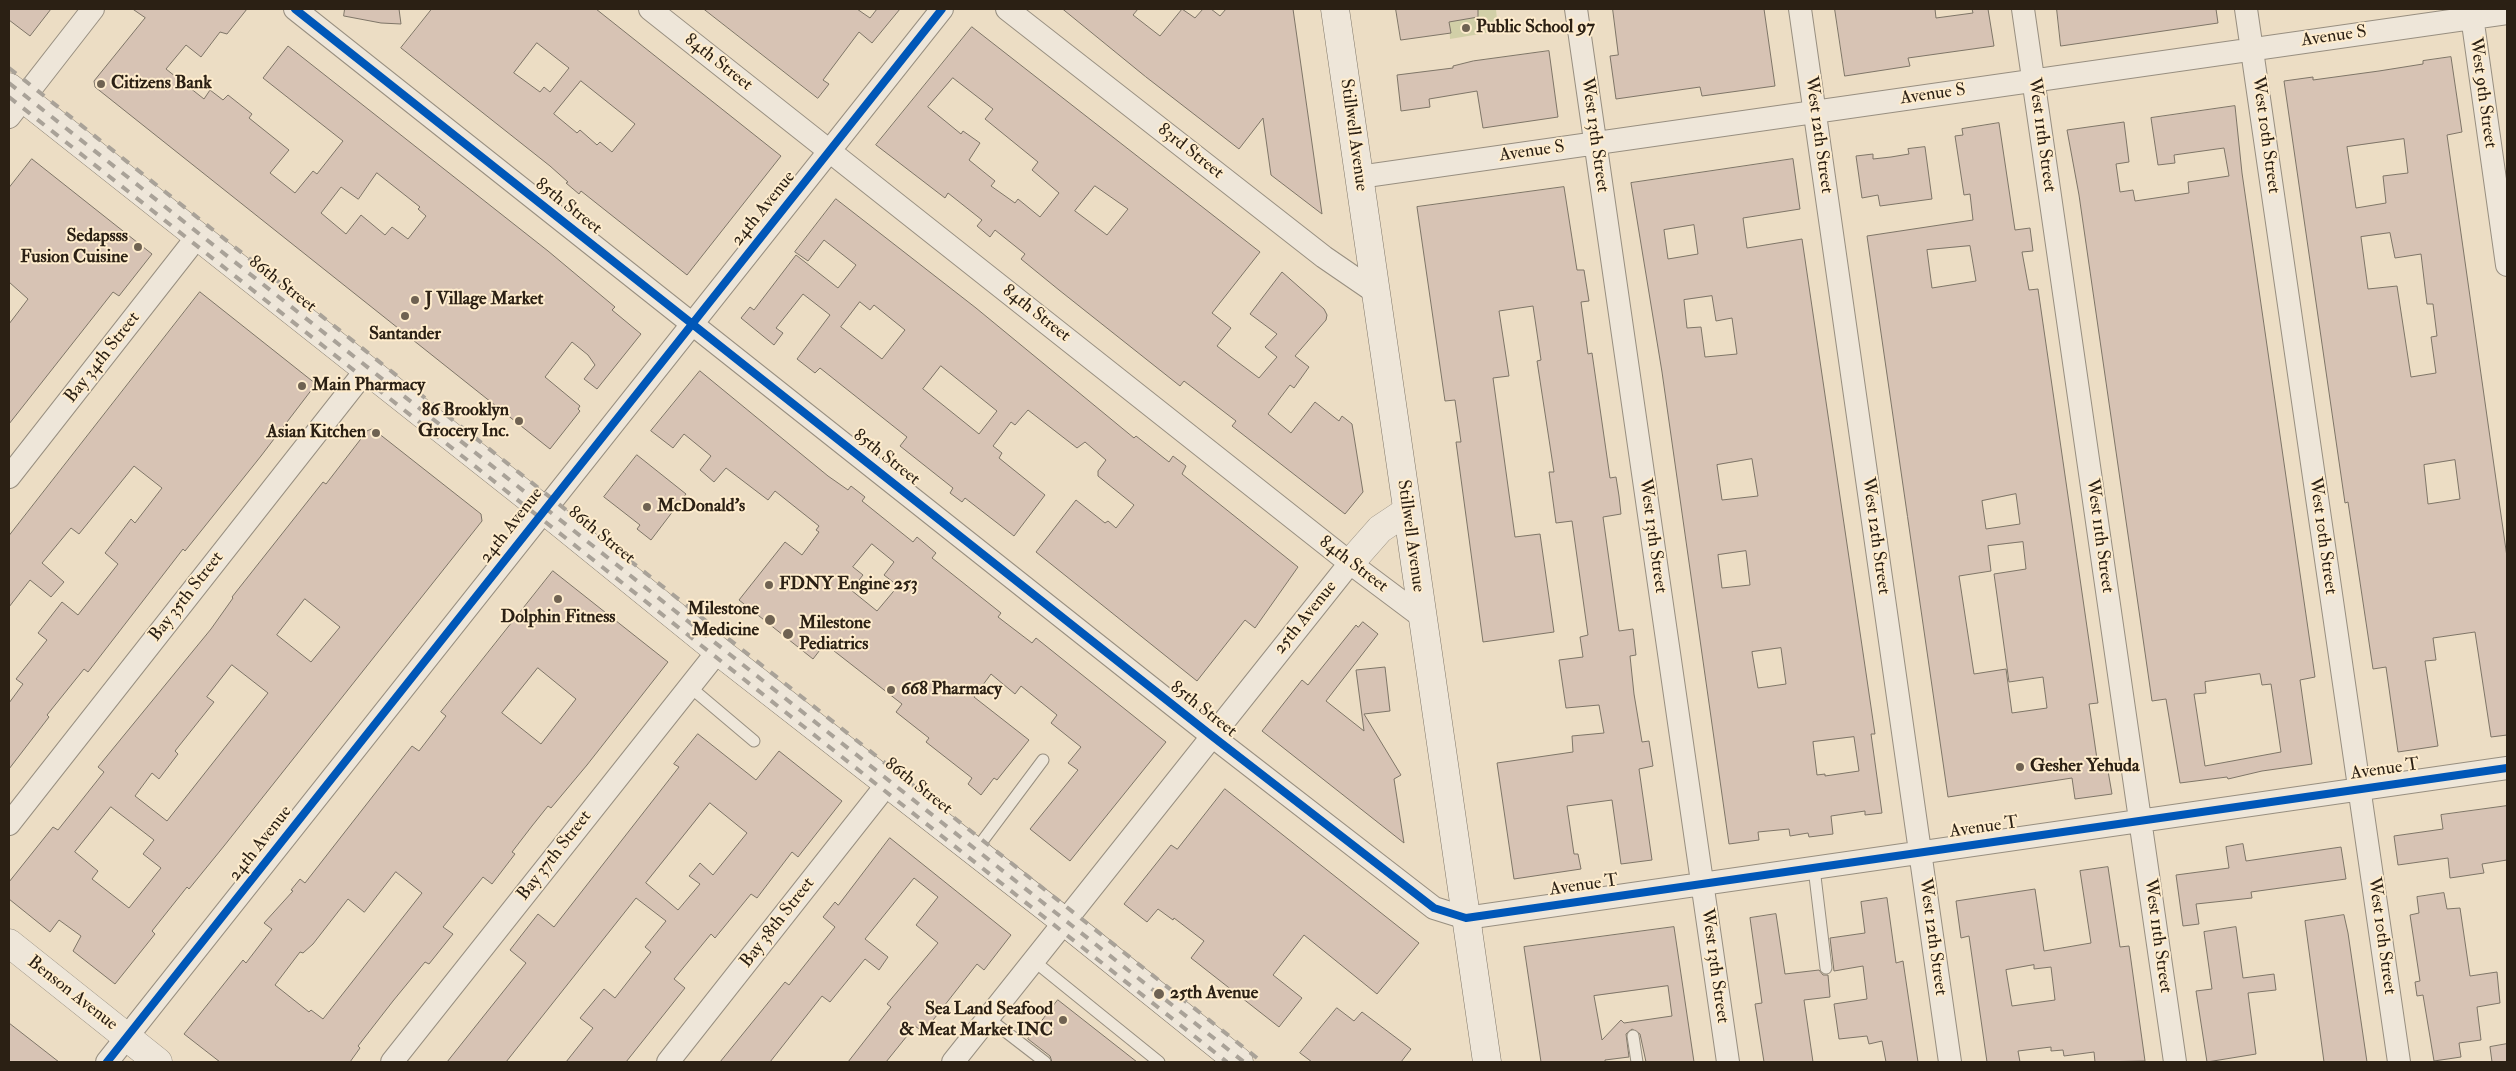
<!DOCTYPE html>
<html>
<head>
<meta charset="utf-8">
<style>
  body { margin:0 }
  #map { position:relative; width:2516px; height:1071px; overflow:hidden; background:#ecddc4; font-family:"IM FELL Double Pica",serif }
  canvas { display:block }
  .frame { position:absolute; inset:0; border:10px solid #2b2014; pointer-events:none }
</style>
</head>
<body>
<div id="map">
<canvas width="2516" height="1071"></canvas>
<div class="frame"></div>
</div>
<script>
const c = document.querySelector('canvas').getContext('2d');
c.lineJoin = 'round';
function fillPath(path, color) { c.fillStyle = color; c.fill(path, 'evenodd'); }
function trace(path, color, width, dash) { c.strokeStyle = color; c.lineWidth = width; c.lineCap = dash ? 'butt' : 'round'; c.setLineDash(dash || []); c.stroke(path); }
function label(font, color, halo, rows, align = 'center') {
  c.font = font + ' "IM FELL Double Pica",serif'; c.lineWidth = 4; c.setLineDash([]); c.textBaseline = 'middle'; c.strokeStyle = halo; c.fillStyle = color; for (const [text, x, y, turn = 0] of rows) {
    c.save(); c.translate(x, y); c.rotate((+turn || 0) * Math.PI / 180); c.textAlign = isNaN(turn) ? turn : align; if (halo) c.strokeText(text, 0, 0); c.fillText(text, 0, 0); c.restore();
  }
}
fillPath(new Path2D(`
  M1455,9H1496L1498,31L1450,39L1449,22Z`), '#d1cfa7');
const building = new Path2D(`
  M9,9H51L30,36L9,20Z
  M133,9H247L227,34L220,32L201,57L186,45L166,69L204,99L210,90L223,100L228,95L252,114L249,118L289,150L270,173L295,193L313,171L317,174L343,141L263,78L288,46L548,251L615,307L612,310L641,334L597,389L584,379L595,365L588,355L572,342L545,377L580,406L578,409L580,411L550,449L95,87L94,81L145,18ZM377,173L420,207L418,209L426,216L408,239L392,227L385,235L361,215L346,234L321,213L341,187L358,199Z
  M345,9H399L401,24L381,23L344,16Z
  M432,9H596L781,156L687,275L581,191L579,194L566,183L568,182L550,166L401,48ZM537,43L569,68L550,92L544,87L540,92L514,73ZM581,81L635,124L612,152L600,142L597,145L580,130L577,133L554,114Z
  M704,9H857L870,18L877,9H900L872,43L859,32L823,80L829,84L818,98Z
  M1063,9H1138L1133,15L1160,36L1182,9L1195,18L1203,9H1211L1220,16L1226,9H1293L1322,214L1271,175L1263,118L1239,149L1146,77Z
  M1396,9H1478V17L1449,22L1451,33L1401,40Z
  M1613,9H1764L1775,86L1702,96L1700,87L1616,99L1610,56L1618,55Z
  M1835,9H1935L1936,18L1973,13L1972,9H1988L1994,46L1908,58L1910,66L1845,76Z
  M2057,9H2216L2218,23L2061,46Z
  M972,27L1260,252L1212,313L1231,328L1217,346L1231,357L1259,378L1277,357L1265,347L1277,334L1250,314L1282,272L1324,309L1327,315L1326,320L1295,356L1309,367L1294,388L1290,385L1268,414L1291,433L1315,402L1339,421L1342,416L1352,424L1363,492L1345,514L1232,426L1236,421L1184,381L1180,386L1059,290L1021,259L1025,254L995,230L990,237L977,226L982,220L948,193L945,198L876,145ZM953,78L993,109L985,119L1038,162L1032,170L1059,193L1040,217L1018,199L1015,203L991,186L995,181L969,160L980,143L963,131L961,134L928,107ZM1095,186L1128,209L1107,235L1075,211Z
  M1549,51L1558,117L1483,128L1477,91L1429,99L1430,107L1401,111L1397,75L1453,68V66L1473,61Z
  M2451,57L2462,132L2447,135L2507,557V735L2491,737L2475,632L2433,638L2436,660L2425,661L2438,746L2398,752L2386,667L2373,669L2348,502L2345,503L2284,81L2313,77V80L2379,71L2423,64V61ZM2404,139L2408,173L2383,176L2386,203L2356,208L2347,147ZM2390,233L2395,258L2421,254L2427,304H2433L2437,336L2431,337L2436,373L2411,377L2397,286L2368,289L2361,237ZM2455,460L2460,499L2428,504L2424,465Z
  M2235,106L2242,173L2315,677L2300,680L2312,764L2262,771L2228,779L2227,777L2180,783L2166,699L2152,701L2079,195L2067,130L2124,122L2129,162L2116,164L2120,192L2133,190L2135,201L2189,193L2188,182L2229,176L2224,148L2174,155L2175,163L2158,165L2151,118ZM2260,674L2262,685L2271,684L2281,752L2205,766L2194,694L2206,693L2205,682Z
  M1999,123L2015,230L2030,228L2033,251L2022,252L2029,290L2038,289L2098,703L2089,704L2098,766L2107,765L2112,794L2075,799L2072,778L1948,797L1867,236L1973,220L1970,194L1964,195L1955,136L1963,135L1962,129ZM1970,246L1976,281L1932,288L1927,250ZM2016,494L2020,524L1986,529L1982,501ZM2023,542L2026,569L1994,574L2009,682L2043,677L2047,708L2012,713L2006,669L1974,674L1959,576L1991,571L1988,546Z
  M1925,147L1932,199L1880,206L1878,195L1862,198L1856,156L1873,154V159L1891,157L1909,154L1908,149Z
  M32,159L152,254L119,296L113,292L9,424V324L28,299L9,282V188Z
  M1793,159L1800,209L1743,218L1747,248L1802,239L1875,734H1871L1882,813L1865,815V811L1831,816L1833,834L1809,837L1808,833L1790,836L1789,829L1758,832L1759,840L1729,844L1662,372L1631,183ZM1694,225L1698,254L1668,259L1664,230ZM1712,296L1716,321L1732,318L1737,354L1705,357L1701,327L1687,328L1684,300ZM1752,459L1758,496L1722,500L1717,465ZM1746,551L1750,585L1722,588L1718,555ZM1781,648L1786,684L1758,688L1752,652ZM1854,737L1859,771L1825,776V774L1817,775L1813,742Z
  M1564,187L1577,270H1584L1589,301L1581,302L1588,354L1592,353L1610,478L1616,477L1619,496L1621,514L1603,517L1619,631L1633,629L1636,655L1630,656L1634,694L1642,742L1649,741L1653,766L1639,769L1652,860L1621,864L1612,800L1567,806L1574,854H1578L1581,869L1514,879L1497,763L1573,752L1572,736L1604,733L1599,705L1566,708L1559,660L1583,657L1580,637L1588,635L1572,521L1556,523L1549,472H1554L1537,361L1541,360L1533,306L1499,311L1509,376L1493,378L1515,537L1540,534L1554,632L1483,642L1456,442H1461L1455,400L1445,401L1417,207Z
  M836,199L976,308L1134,438L1136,436L1169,462L1173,456L1186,466L1182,474L1298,567L1255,628L1245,620L1197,681L1036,552L1076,500L1105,523L1108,521L1116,528L1134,505L1098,476V471L1106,460L1085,442L1077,448L1028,410L1015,425L1011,422L993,446L1002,453L999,458L1045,495L1014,536L965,498L962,502L950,493L953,488L900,446L907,437L820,368L815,373L797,359L830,315L803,294L776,328L783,333L774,345L741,318L750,307L754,310L796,255L838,288L856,265L824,240L808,261L795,252ZM860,302L870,310L874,305L905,330L882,359L841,327ZM941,366L997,411L979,434L923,389Z
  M200,292L316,384L261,456L185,551L183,549L88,672L84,669L47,715L49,717L9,769V703L23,684L16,679L47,640L38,633L62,602L78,615L118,564L105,553L131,519L135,523L162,488L134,466L79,534L71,528L42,563L64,582L51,597L30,580L9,607V536Z
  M700,371L828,476L848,490L851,486L865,497L862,501L913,542L917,537L936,553L932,558L1001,613L998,617L1032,643L1036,638L1166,742L1070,861L1030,829L1078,770L1068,763L1081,747L1051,723L1057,715L1021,686L1015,694L991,674L974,697L1029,740L997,780L994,778L981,795L968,784L972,778L926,742L929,738L896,712L902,704L829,647L827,649L823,646L813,659L739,600L785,542L802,555L819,532L816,530L819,526L775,491L768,500L726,468L714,482L700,470L711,456L684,434L673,448L651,431ZM872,544L894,562L884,575L898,586L877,611L851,590L863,575L853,567Z
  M373,429L481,514L482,521L224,846L189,889L187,887L152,931L155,934L115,984L73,951L81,936L59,920L50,932L9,899V882L53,827L58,830L104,772L98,767L211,629L233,598L232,597L323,482L326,484L367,431ZM305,599L340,627L311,662L277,635ZM232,665L268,693L167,821L135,796L152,773L159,779L178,754L175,751L214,702L207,697ZM111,807L154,840L143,854L161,868L129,908L92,879L98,871L75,852Z
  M637,455L686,494L651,540L637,529L640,525L604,497Z
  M553,571L668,662L587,765L551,808L548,806L532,826L512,852L515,854L492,884L483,877L443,927L453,934L429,964L425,962L393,1001L358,1046L360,1048L350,1062H220L184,1034L243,960L246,963L272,929L264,923L293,891L291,890L300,879L305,883L412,746L419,751L446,716L441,712ZM538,668L576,699L541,744L502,713ZM396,872L422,893L323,1019L311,1010L309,1012L275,985L300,952L303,953L313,944L348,899L364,912Z
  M1363,622L1378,634L1326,701L1364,731L1356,670L1385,667L1390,711L1364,714L1401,775L1394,779L1404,843L1262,731L1302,680L1308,685L1356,625L1358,627Z
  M698,734L756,780L779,751L842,801L798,857L792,852L757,898L751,894L715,938L711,934L674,979L685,988L626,1062H566L593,1028L580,1018L604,989L615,998L651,952L645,947L666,921L636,898L506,1062H447L526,963L510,950L538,914L554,927L679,767L674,764ZM710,803L747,833L713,875L700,863L689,876L700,884L678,910L646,883Z
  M1225,789L1419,943L1377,994L1304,935L1273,975L1302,998L1279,1027L1191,958L1204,941L1174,918L1173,920L1158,909L1147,922L1124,904L1171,845L1177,849Z
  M2507,806V860L2482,864L2484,873L2450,878L2448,858L2398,865L2394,836L2443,829L2441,815Z
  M890,838L1011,935L984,970L977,964L926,1029L922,1026L919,1029L915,1026L886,1062H848L891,1007L887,1004L938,943L916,925L938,897L914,878L865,939L888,957L879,970L865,959L830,1002L822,996L770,1062H720L785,982L789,985L835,927L823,917L835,902L838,905Z
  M2243,844L2246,861L2341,847L2346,879L2251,892L2252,898L2196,904L2199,924L2183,926L2176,875L2229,868L2226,847Z
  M2108,867L2120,947L2129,946L2145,1061L2095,1062L2094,1052L2064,1056L2063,1050L2051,1051V1047L2018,1051L2020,1062H1987L1969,936L1961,938L1956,901L2035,889L2044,951L2091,943L2080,871ZM2034,965V969L2051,967L2055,1000L2012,1006L2006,970Z
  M2444,893L2447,909L2460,908L2470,976L2497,972L2500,1003L2477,1007L2481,1040L2459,1043L2461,1057L2434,1061L2423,995L2417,996L2415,982L2420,981L2410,915L2419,913L2417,897Z
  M1887,898L1896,963L1903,961L1918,1062H1886L1882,1041L1869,1044L1867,1036L1839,1039L1834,1004L1867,999L1863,966L1834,971L1830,938L1865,933L1861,902Z
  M1776,914L1785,974L1819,970L1823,975H1828L1830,997L1804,1000L1813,1062H1764L1755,1004L1762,1003L1750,918Z
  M2344,915L2348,933L2367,1062H2324L2305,921Z
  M1674,927L1694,1062H1646L1640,1034L1632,1029L1626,1034L1629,1057L1605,1060V1062H1541L1524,947ZM1668,986L1672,1016L1624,1023L1621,1020L1602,1040L1594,996Z
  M2236,927L2243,978L2274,974L2276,990L2248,993L2256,1054L2207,1062L2196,991L2212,989L2204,932Z
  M1058,1000L1137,1062H1052L1050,1056L1028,1039Z
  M1337,1008L1354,1021L1362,1012L1411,1049L1401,1062H1312L1300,1053Z
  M9,1023L59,1062H9Z
  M2507,1044V1062H2492L2490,1047Z`);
fillPath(building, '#d7c3b4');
trace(building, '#7e7567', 1);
const service = new Path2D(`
  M690,687L754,741
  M975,851L1043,760
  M1814,868L1826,968
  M1034,961L1159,1062
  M988,1018L1045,1062
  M1633,1036L1637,1062`);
const minor = new Path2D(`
  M295,9L1212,736L1434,908L1466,918L2507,768
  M650,9L1350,563L1422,617
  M1007,9L1324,257L1375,292
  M1576,9L1728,1062
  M1800,9L1950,1062
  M2023,9L2175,1062
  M2246,9L2399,1062
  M2471,9L2507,265
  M9,117L93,9
  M1359,177L2507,13
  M9,477L197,237
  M9,824L366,370
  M107,1062L942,9
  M392,1062L718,651
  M668,1062L888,783
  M953,1062L1350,563`);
const tertiary = new Path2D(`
  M1350,563L1380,529L1407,511
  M9,943L158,1062`);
const secondary = new Path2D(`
  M1335,9L1487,1062
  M9,87L544,510L718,651L1065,922L1239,1062`);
trace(service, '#988f80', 13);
trace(minor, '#988f80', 24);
trace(tertiary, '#988f80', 29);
trace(secondary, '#7e7567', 29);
trace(service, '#eee6d9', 11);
trace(minor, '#eee6d9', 22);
trace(tertiary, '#eee6d9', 28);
trace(secondary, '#eee6d9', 28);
trace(new Path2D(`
  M9,68L1262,1062
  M9,83L1244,1062
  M9,97L1227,1062`), '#a9a298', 4, [9, 9]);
trace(new Path2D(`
  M295,9L1212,736L1434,908L1466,918L2507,768
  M107,1062L942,9`), '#0057b8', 8);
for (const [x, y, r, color] of [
  [1466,28,5,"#6f6252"],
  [101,84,5,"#6f6252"],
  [138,247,5,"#6f6252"],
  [415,300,5,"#6f6252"],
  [405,316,5,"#6f6252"],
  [302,386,5,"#6f6252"],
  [519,421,5,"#6f6252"],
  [376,433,5,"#6f6252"],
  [647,507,5,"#6f6252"],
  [769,585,5,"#6f6252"],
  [558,599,5,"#6f6252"],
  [770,620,6,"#6f6252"],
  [788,634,6,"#6f6252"],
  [891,690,5,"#6f6252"],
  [2020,767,5,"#6f6252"],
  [1159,994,6,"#6f6252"],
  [1063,1020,5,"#6f6252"]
]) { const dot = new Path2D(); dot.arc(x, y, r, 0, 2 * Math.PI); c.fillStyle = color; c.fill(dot); trace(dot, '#feeccd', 2); }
label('bold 18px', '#2b2014', '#feeccd', [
  ["Public School 97",1476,28],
  ["Citizens Bank",111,84],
  ["Sedapsss",128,237,"right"],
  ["Fusion Cuisine",128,258,"right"],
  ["J Village Market",425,300],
  ["Santander",405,335,"center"],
  ["Main Pharmacy",312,386],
  ["86 Brooklyn",509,411,"right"],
  ["Grocery Inc.",509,432,"right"],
  ["Asian Kitchen",366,433,"right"],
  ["McDonald's",657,507],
  ["FDNY Engine 253",779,585],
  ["Milestone",759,610,"right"],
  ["Medicine",759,631,"right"],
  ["Dolphin Fitness",558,618,"center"],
  ["Milestone",799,624],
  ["Pediatrics",799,645],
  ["668 Pharmacy",901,690],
  ["Gesher Yehuda",2030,767],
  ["25th Avenue",1170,994],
  ["Sea Land Seafood",1053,1010,"right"],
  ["& Meat Market INC",1053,1031,"right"]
], 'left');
label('18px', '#2b2014', '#feeccd', [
  ["Avenue S",2334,37,-8],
  ["84th Street",718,63,38],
  ["West 9th Street",2482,93,82],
  ["Avenue S",1933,95,-8],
  ["Stillwell Avenue",1353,135,82],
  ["West 13th Street",1594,135,82],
  ["West 12th Street",1818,135,82],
  ["West 11th Street",2041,135,82],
  ["West 10th Street",2265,135,82],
  ["83rd Street",1190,152,38],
  ["Avenue S",1532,152,-8],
  ["85th Street",568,207,38],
  ["24th Avenue",764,209,-51],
  ["86th Street",282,285,38],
  ["84th Street",1036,314,38],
  ["Bay 34th Street",103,358,-52],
  ["85th Street",886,458,38],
  ["24th Avenue",512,526,-52],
  ["86th Street",601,536,39],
  ["Stillwell Avenue",1410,536,82],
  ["West 13th Street",1652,536,82],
  ["West 12th Street",1875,536,82],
  ["West 11th Street",2099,536,82],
  ["West 10th Street",2322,536,82],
  ["84th Street",1353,565,37],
  ["Bay 35th Street",187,597,-52],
  ["25th Avenue",1306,618,-51],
  ["85th Street",1203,710,38],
  ["Avenue T",2385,770,-8],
  ["86th Street",918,787,38],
  ["Avenue T",1984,828,-8],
  ["24th Avenue",261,844,-52],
  ["Bay 37th Street",555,856,-52],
  ["Avenue T",1584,886,-8],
  ["Bay 38th Street",778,923,-52],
  ["West 11th Street",2157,936,82],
  ["West 10th Street",2381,936,82],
  ["West 12th Street",1932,937,82],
  ["West 13th Street",1714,966,82],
  ["Benson Avenue",72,994,38]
]);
</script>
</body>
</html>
